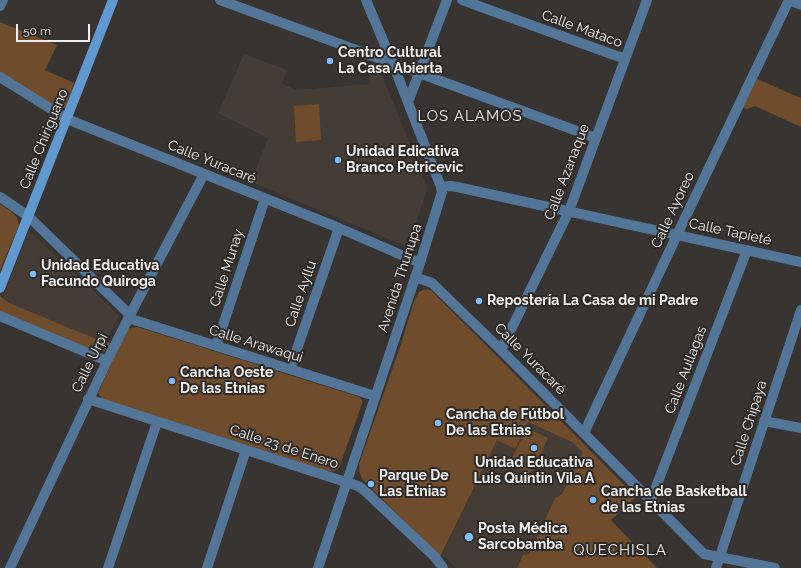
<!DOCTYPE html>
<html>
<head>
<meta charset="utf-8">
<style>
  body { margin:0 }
  #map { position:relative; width:801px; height:568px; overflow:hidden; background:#373432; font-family:Raleway,sans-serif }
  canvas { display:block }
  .scale { position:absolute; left:16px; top:24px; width:74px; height:18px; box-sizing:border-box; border:2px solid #f2f0ef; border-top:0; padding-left:5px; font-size:12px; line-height:14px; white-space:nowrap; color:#f2f0ef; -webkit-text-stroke:3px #2d2a28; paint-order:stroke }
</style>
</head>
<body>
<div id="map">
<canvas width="801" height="568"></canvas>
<div class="scale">50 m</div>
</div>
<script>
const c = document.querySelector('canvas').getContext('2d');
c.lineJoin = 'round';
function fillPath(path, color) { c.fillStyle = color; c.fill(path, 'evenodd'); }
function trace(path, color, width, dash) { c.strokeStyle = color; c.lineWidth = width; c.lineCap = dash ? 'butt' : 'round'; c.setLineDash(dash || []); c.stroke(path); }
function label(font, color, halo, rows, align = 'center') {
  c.font = font + ' Raleway,sans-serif'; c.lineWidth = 4; c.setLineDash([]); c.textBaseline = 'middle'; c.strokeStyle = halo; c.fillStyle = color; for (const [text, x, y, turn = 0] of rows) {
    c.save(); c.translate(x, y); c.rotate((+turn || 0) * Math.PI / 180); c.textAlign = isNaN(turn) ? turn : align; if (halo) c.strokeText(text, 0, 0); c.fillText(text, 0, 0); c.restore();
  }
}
fillPath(new Path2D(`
  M244,54L287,70L282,84L297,90L368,84L371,62L378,65L426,184V192L411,239L408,242L404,244L398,243L251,182L268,138L218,113Z
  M28,234H33L116,312L118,315V318L107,339L103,341L99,340L9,303L4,299L3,296L5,292L26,237Z
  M528,422L572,442L583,452L562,494L555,498L529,554L523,555L517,568H456L442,554L497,440Z`), '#443c35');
fillPath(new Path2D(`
  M0,22L57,45L45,70L74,83L66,107L60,110L0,72Z
  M757,79L801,98V127L755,106L747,109L743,107Z
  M319,104L321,140L296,142L294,106Z
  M0,204C8,210 18,213 19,225L0,271Z
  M427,289L432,291L580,440L636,497L611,520L657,568H517L523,555L529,554L555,498L562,494L583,452L572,442L528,422L515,449L497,440L440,557L362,479L359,471V464L401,344L414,301L419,292L423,290Z
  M0,296L9,303L99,340L112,343C108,350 106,352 98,352L2,314L0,311Z
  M136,327L141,328L359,397L362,400V404L339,468C336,472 332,472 327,471L102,399L98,393L126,331L130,328Z
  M527,428L548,438L530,474L509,464Z`), '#6f4c2b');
trace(new Path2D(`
  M220,0L596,138
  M462,0L625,59
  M789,0L801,5
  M0,6L3,0
  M0,77L67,119L339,228L420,263
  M408,102L447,0
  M441,187L450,186L457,187L801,262
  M0,197L28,216L130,315
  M415,277L432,283L501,350L704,554L775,568
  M0,316L107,361
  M128,318L375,396
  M216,346L265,199
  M501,350L569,211L647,0
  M290,369L339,228
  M88,399L358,486L364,490L435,557L443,568
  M764,421L801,428
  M584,433L677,235L789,0
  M651,500L747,250
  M10,568L107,361L130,315L204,174
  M108,568L157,422
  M207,568L246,450`), '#527598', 10);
trace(new Path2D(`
  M318,568L420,263L442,192L441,187L393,64L366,0
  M716,568L801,310`), '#527598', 10);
trace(new Path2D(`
  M0,288L113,0`), '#6099cf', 10);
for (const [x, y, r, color] of [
  [330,61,4,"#7fbdfa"],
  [338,160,4,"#7fbdfa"],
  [33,274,4,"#7fbdfa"],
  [479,301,4,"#7fbdfa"],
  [172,381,4,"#7fbdfa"],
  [438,423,4,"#7fbdfa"],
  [534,448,4,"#7fbdfa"],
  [371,484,4,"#7fbdfa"],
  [593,500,4,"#7fbdfa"],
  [469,537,5,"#7fbdfa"]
]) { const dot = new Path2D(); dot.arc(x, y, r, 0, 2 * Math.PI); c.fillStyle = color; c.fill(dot); trace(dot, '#2d2a28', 1.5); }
label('14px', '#f2f0ef', '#2d2a28', [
  ["Calle Mataco",582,29,20],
  ["Calle Chiriguano",44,139,-68],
  ["Calle Yuracaré",212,162,22],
  ["Calle Azanaque",567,172,-69],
  ["Calle Ayoreo",673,210,-65],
  ["Calle Tapieté",730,232,12],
  ["Calle Munay",227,268,-72],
  ["Avenida Thunupa",400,278,-72],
  ["Calle Ayllu",301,294,-71],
  ["Calle Arawaqui",256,344,17],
  ["Calle Yuracaré",530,359,45],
  ["Calle Urpi",90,363,-64],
  ["Calle Aullagas",686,370,-69],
  ["Calle Chipaya",749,423,-72],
  ["Calle 23 de Enero",284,447,18]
]);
label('bold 14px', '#f2f0ef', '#2d2a28', [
  ["Centro Cultural",338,53],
  ["La Casa Abierta",338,69],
  ["Unidad Edicativa",346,152],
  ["Branco Petricevic",346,168],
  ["Unidad Educativa",41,266],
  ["Facundo Quiroga",41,282],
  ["Repostería La Casa de mi Padre",487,301],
  ["Cancha Oeste",180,373],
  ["De las Etnias",180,389],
  ["Cancha de Fútbol",446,415],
  ["De las Etnias",446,431],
  ["Unidad Educativa",534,463,"center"],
  ["Luis Quintin Vila A",534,479,"center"],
  ["Parque De",379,476],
  ["Las Etnias",379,492],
  ["Cancha de Basketball",601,492],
  ["de las Etnias",601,508],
  ["Posta Médica",478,529],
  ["Sarcobamba",478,545]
], 'left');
c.letterSpacing = '1px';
label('15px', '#f2f0ef', '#2d2a28', [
  ["LOS ALAMOS",470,116],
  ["QUECHISLA",620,550]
]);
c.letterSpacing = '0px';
</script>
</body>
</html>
